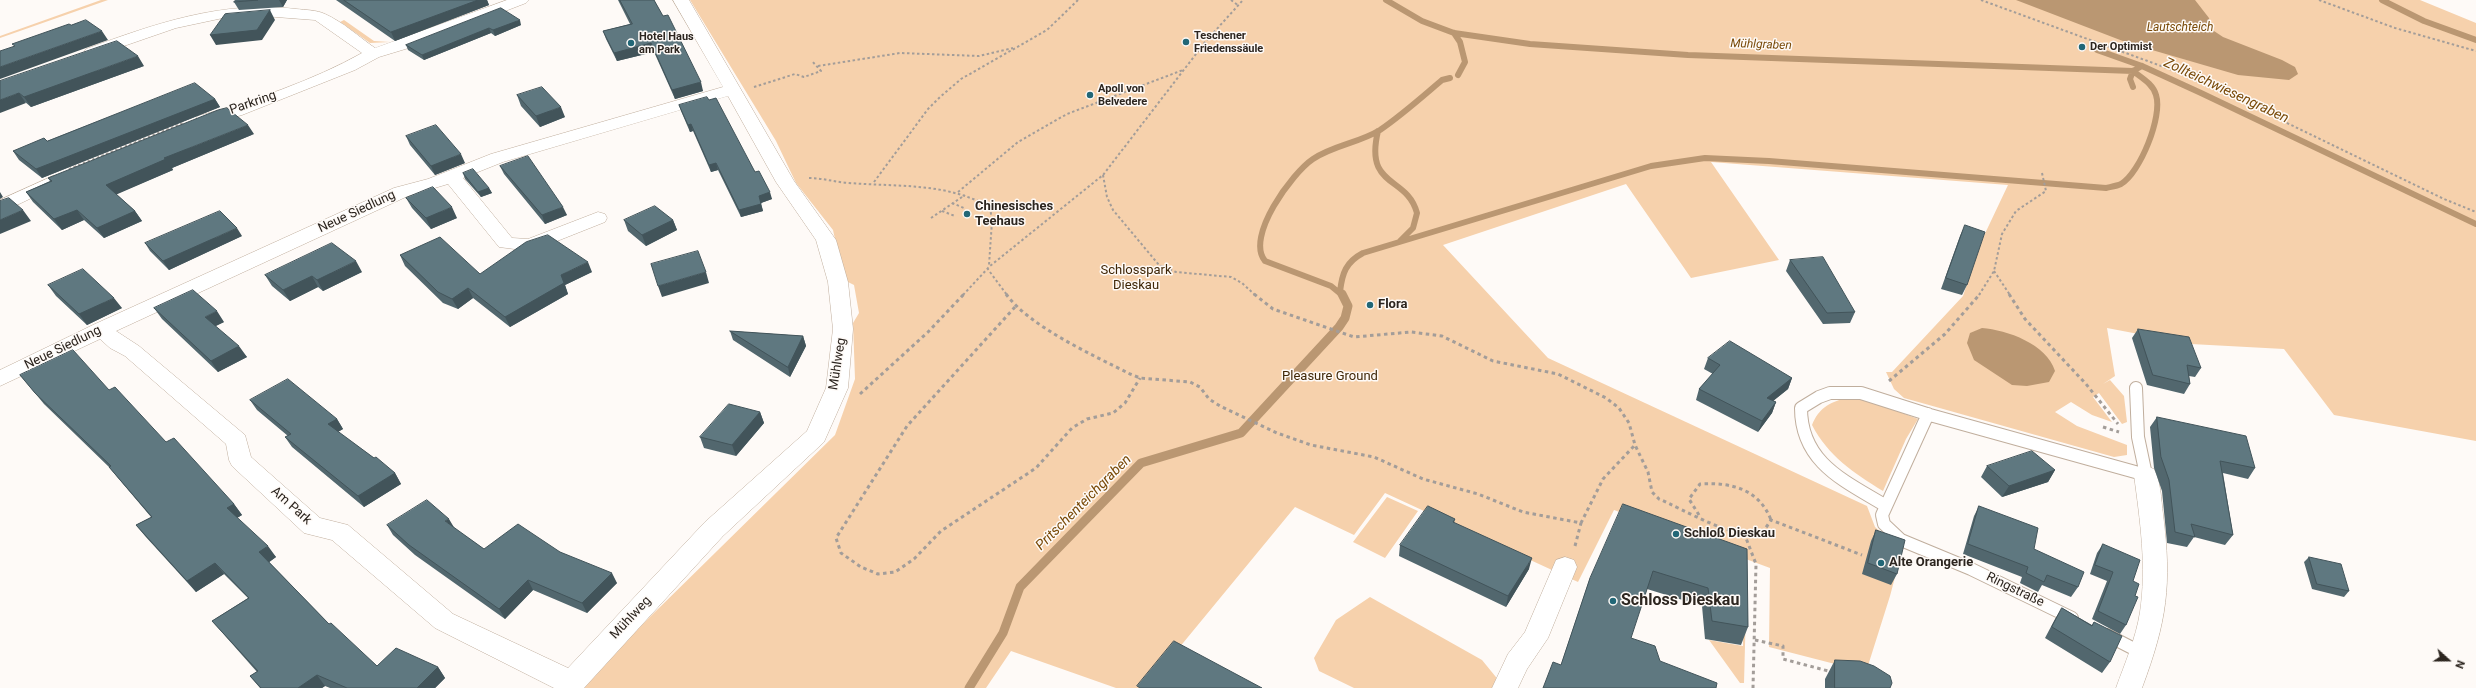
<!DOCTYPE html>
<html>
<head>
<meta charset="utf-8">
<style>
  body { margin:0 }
  #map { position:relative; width:2476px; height:688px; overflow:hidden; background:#fefaf7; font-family:Roboto,sans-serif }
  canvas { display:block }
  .north { position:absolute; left:2428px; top:640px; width:40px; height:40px; -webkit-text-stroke:3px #fefaf7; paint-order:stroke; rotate:111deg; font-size:11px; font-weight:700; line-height:16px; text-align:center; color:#2c251f }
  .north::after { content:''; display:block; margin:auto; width:14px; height:18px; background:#2c251f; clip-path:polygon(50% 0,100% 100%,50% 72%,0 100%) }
</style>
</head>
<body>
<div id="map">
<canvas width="2476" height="688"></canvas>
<div class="north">N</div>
</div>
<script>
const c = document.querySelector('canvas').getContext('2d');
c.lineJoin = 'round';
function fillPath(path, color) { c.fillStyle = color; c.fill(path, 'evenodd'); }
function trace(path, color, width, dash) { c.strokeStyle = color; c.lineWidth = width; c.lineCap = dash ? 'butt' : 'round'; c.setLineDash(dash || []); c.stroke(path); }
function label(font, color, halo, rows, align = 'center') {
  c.font = font + ' Roboto,sans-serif'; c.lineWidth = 3; c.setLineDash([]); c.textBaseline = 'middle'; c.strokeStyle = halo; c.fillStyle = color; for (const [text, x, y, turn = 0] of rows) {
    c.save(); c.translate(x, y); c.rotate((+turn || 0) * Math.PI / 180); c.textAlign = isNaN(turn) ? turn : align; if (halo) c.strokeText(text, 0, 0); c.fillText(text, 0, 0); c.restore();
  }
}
fillPath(new Path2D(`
  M101,0H108L0,38V36Z
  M690,0H2420L2476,23V441L2334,415L2284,349L2191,344L2107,328L2115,376L2103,384L2110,380L2124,396L2127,422L2122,424L2099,393L2093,397L2112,422L2092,415L2071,402L2055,412L2077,426L2127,445V455L2114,457L1904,398L1894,389L1886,372H1892L1963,296L1981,242L2008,185L1711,162L1779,260L1691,278L1626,184L1443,245L1548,358L1867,506L1875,527L1902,551L1890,596L1866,672L1769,647L1770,568L1614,510L1578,582L1385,493L1354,535L1295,507L1146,688H1116L1011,651L986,688H584L600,666L835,435L855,379L853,323L859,313L854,285L844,280L833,230L796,183L776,141Z
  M344,20L374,41L390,42L370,43L340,22Z
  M1845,398L1871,401L1918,419L1906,439L1883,491C1854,473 1828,456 1812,425C1819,408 1829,403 1845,398Z
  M1387,497L1418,511L1385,558L1353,542Z
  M1742,566L1747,570L1744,683H1740L1709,640L1743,646Z
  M1370,597L1482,660L1500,682L1497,688H1354L1319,671L1314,658L1336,620Z`), '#f6d1ac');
fillPath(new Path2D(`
  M2016,0H2195L2209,18L2211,29L2223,37L2282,60L2295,67L2298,74L2289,80L2238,75L2128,43Z
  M1982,328C2007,330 2047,344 2055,371L2049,382L2027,386L2012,385L1974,360L1967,343L1970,333Z`), '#ba9772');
trace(new Path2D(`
  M1386,0L1422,21L1454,33L1530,44L1688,55L2133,71L2142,66
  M2382,0L2424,21L2476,40
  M1454,33L1460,42L1465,62L1458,75
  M2128,43V45
  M2097,50L2142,66L2201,93L2476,224
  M1378,131C1364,189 1407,175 1417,213L1413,228L1400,241
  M1340,292C1342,273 1346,262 1363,253L1651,166L1705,158L1769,161L2106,188C2110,187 2117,186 2121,184C2140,173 2163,116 2156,95C2153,84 2142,78 2133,71L2130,79L2133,87
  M1342,295L1331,286L1265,261C1245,237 1292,173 1313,159C1334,145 1359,143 1380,130C1402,115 1422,97 1442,80L1450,78`), '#ba9772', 6);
trace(new Path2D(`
  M969,688L1003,633L1020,587L1141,463L1241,433L1339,327L1345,318L1348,306L1342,294`), '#ba9772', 9);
const service = new Path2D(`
  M1928,414L1882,515L1884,524L1901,540L1971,569L2072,618
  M1886,506C1845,481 1801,463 1801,408L1819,397L1830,393H1861L1930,415L2146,475L2138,437L2136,388
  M2107,635L2142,653`);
const minor = new Path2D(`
  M507,0H529L526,3L412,47L379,57L355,70L242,115L204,125L198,124L195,120L198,116C251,102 314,80 362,53L315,20L250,15L223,18L176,28L92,57L84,52L86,49C154,24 222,0 296,9C305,10 317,10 325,14C343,22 359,37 375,48Z
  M673,0H689L794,181L836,240L848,282L853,329L848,388L824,442L723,536L584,688H554L435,628L332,540L304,533L232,466L229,460L226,444L125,356L110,348L100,339L0,386V370L95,324L394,188L428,179L491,154L723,87ZM728,96L776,182L816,240L828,282L833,329L826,388L807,431L705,522L568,668L453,614L348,525L320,518L251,457L245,435L139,346L116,331L408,196L448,184L499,247L530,251L537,249L605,222L607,218L605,214L598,212L528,239L512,238L463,178L503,162Z
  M53,176L59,177L62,181L59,185L0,213V200Z
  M2146,466L2154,469C2161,482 2161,499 2163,514C2172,585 2167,621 2142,688H2116C2125,663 2136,638 2140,612C2147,567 2140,520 2134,475L2138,469Z
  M1565,557L1574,560L1577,567L1548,638L1527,669L1518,688H1492L1508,654L1525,632L1556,560Z`);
trace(service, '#c0ae9d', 14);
trace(minor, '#c0ae9d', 1);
trace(new Path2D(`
  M1231,0L1239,6
  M1981,0L2194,78L2444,199L2476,212
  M2319,0L2395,28L2476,51
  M818,66L900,53L979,56L1013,48
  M754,87L795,74L804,77L821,71L812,61
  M69,169L183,123
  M1103,175L1107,197L1113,210L1159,265L1176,272L1231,277L1242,283L1255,295
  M809,178C822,178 835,182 849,183C898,187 945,182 990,207L992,221L989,265
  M874,182L928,109L940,97L961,79L1047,30L1078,0
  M958,192L1018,142L1067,114L1183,70
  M952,203L964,208
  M942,211L955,216
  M931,218L965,195
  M987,268L1007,295
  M1994,271L2010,295
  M963,295L990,266L1103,175L1206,41L1243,0
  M1979,295L1994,271L2002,234L2016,211L2046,191L2042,173`), '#a39d99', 2, [2.5, 2.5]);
trace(new Path2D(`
  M1006,294C1030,327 1093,355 1130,374L1140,378L1190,382L1200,387L1209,399L1220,406L1277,433L1311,445L1374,457L1423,479L1478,494L1523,512L1581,523L1603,479L1635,445
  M1254,294L1273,309L1354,337L1411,332L1442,336L1493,361L1558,374L1606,398L1619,408L1629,423L1635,445L1648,472L1652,492L1659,499C1681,508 1739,543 1761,532C1766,529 1768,524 1771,520L1862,555
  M2009,294L2025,319L2086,384L2118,424
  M1015,307L907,426L836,538L841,553L861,567L878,574L895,572L914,559L941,531L1036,468L1072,428L1087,419L1113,413L1125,403L1140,378
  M1889,381L1945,334L1980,294
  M860,394L928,332L964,294
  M2103,427L2119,432
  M1699,515L1689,499L1700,484C1731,482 1759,489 1771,520
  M1744,533L1756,564L1753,688
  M1575,546L1581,523
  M1755,640L1783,646V659L1832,672`), '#a39d99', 3, [3.5, 3.5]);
trace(service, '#fff', 12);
fillPath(minor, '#fff');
fillPath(new Path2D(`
  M236,0H287L283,7L239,10L234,2Z
  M336,0H487L489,5L395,41Z
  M618,0H654L703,91L675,99L654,52L617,61L606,39L603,31L630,24Z
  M501,8L521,25L495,36L491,33L424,60L408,50L406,45Z
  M144,66L31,107L0,81Z
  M517,95L565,117L540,127L521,106Z
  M215,99L220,107L42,178L19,160L13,151L47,141Z
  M709,100L755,172L772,199L761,203L763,211L741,217L718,170L711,172L693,131L690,132L681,111L679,105Z
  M254,134L172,168L173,170L116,194L135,211L142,221L104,238L84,220L62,230L33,202L26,192L50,181L48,178Z
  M406,136L465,163L435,175L410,145Z
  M500,166L567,215L545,224L504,174Z
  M463,173L489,188L492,193L481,197L465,179Z
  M406,198L457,218L431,229L412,208Z
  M624,220H673L677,230L646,246L628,231Z
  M1965,225L1967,285L1962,295L1941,289L1960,236Z
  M242,236L169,270L150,251L145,243Z
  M400,255L480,274L592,272L565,285L568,294L510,327L473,298L458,309L443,303L405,266Z
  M1790,260L1855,312L1850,323L1823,324L1786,271Z
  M362,272L323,291L318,287L290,301L272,286L265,275Z
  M48,285L122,308L87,325L56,296Z
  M154,308L224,322L215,326L247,357L218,372L162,319Z
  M2138,329L2201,368L2195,377L2189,376L2190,384L2184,394L2147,385L2132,338Z
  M730,331L803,336L806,346L790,377L733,340Z
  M1708,358L1792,378L1788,389L1773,401L1776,402L1772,413L1758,432L1696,400L1699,389L1713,374L1704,369Z
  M20,375L109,390L234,504L242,515L237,518L276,557L269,562L329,624L377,666L438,667L445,678L435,688H330L325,686L322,688H260L250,676L257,672L212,621L248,598L224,574L196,592L145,536L136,525L151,517L118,478L109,467L44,404Z
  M250,400L337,419L343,429L338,432L374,458L395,473L401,484L364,507L292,447L285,437L288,436L257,410Z
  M760,412L764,423L736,456L704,448L700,437Z
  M2157,417L2255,468L2248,479L2223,473L2233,535L2225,545L2194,537L2187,547L2167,543L2162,491L2154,468L2150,427Z
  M1987,466L2055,470L2048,482L2002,497L1981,477Z
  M1979,506L2034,549L2078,587L2071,597L2042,585L2038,592L2020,583L2022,577L1963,554L1974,516Z
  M1455,519L1454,523L1529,569L1506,607L1399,556L1400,545Z
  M387,525L454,528L484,549L560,552L617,583L587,613L533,590L505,619L415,555L393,535Z
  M1876,530L1897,574L1891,585L1862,574L1871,541Z
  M2103,544L2133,581L2135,596L2126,625L2120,634L2092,619L2107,581L2090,574L2097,553Z
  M1747,549L1748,627L1741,645L1705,639L1702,606L1647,589L1561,665L1590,578Z
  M2309,557L2349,591L2344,597L2312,589L2304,562Z
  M2062,608L2092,625L2094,622L2110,662L2102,673L2045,638L2055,619Z
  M1835,660L1890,688H1825V679Z`), '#52676e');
fillPath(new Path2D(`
  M279,0H287L283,7Z
  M478,0H487L489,5L395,41L391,32Z
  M270,10L275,20L262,40L216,45L210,35Z
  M520,20L521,25L495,36L493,30Z
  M489,28L491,33L424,60L422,55Z
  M102,31L108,40L0,79V67Z
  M651,43L654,52L617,61L614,53Z
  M138,56L144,66L31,107L24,97Z
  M701,82L703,91L675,99L672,90Z
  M19,93L26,103L0,113V100Z
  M215,99L220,107L42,178L36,169Z
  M561,107L565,117L540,127L536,116Z
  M691,124L693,131L690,132L688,125Z
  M248,125L254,134L172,168L173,170L113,196L106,185L164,158Z
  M461,154L465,163L435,175L431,166Z
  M716,163L718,170L711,172L709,165Z
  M489,188L492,193L481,197L478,192Z
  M0,192L3,197L0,199Z
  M770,192L772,199L761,203L759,196Z
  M761,204L763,211L741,217L739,210Z
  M452,207L457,218L431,229L426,218Z
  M563,207L567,215L545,224L542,215Z
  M23,210L31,221L0,234V220Z
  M77,210L84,220L62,230L54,219Z
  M135,211L142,221L104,238L97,228Z
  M673,220L677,230L646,246L642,235Z
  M237,228L242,236L169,270L163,261Z
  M356,261L362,272L323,291L317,280Z
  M588,262L592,272L565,285L568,294L510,327L505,317L561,275Z
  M706,272L709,283L662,297L658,286Z
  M312,276L318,287L290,301L283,290Z
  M468,288L473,298L458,309L452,299Z
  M114,298L122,308L87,325L79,314Z
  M217,311L224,322L212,328L205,317Z
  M803,336L806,346L790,377L788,367Z
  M239,346L247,357L218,372L211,361Z
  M1792,378L1788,389L1763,409L1767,398Z
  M1776,402L1772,413L1758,432L1762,421Z
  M760,412L764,423L736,456L732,445Z
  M337,419L343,429L334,434L328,424Z
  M2055,470L2048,482L2002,497L2009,486Z
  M395,473L401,484L364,507L358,496Z
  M234,504L242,515L235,519L227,508Z
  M449,519L455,529L445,521Z
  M268,546L276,557L268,563L259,552Z
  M1532,558L1529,569L1506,607L1508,596Z
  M215,563L224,574L196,592L187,581Z
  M612,573L617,583L587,613L582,603Z
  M528,580L533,590L505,619L499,609Z
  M438,667L445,678L435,688H417Z
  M317,675L325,686L322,688H298Z`), '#42545a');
const building = new Path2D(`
  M236,0H258L234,2Z
  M344,0H478L391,32Z
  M620,0H654L663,16L668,15L701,82L672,90L651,43L614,53L603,31L632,24Z
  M501,8L520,20L493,30L489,28L422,55L406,45Z
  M270,10L257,30L210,35L225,14Z
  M86,20L102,31L0,67V51L15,46L12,44L69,24L71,25Z
  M117,41L138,56L24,97L19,93L0,100V81Z
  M195,83L215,99L36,169L13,151L44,138L47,141Z
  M542,87L561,107L536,116L517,95Z
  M707,97L709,100L716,98L755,172L759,171L770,192L759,196L761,204L739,210L716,163L709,165L691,124L688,125L679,105Z
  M227,108L248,125L164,158L166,159L106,185L135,211L97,228L77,210L54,219L26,192L52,181L48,178L218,110Z
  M436,125L461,154L431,166L406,136Z
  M528,156L563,207L542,215L500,166Z
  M473,169L489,188L478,192L463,173Z
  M433,187L452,207L426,218L406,198Z
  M9,198L23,210L0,220V201Z
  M655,206L673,220L642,235L624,220Z
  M220,211L237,228L163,261L145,243Z
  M1965,225L1985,232L1967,285L1946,278Z
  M548,235L588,262L561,275L564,283L505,317L468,288L452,299L438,292L400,255L440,237L480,274L526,242Z
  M332,243L356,261L317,280L312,276L283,290L265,275Z
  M698,251L706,272L658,286L651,264Z
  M1823,257L1855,312L1827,313L1790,260Z
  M83,269L114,298L79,314L48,285Z
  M193,290L217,311L205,317L239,346L211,361L154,308Z
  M2138,329L2189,337L2201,368L2187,365L2190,384L2153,375Z
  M730,331L803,336L788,367Z
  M1730,341L1792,378L1767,398L1776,402L1762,421L1699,389L1720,365L1708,358Z
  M73,350L109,390L115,387L166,442L174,438L234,504L227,508L268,546L259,552L329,624L331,623L377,666L396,648L438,667L417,688H347L317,675L298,688H261L250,676L258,671L212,621L249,598L215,563L187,581L136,525L152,517L109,467L111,466L35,393L20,375Z
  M288,379L337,419L328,424L374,458L376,457L395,473L358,496L285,437L291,434L250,400Z
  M729,404L760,412L732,445L700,437Z
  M2157,417L2246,436L2255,468L2220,461L2233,535L2191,524L2195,537L2175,532L2169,480L2161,457Z
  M2032,451L2055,470L2009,486L1987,466Z
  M427,500L449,519L445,521L484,549L518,524L560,552L612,573L582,603L528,580L499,609L409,545L387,525Z
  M1623,504L1747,549L1748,627L1712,621L1708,588L1653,571L1631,638L1655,646L1660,661L1717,683L1716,688H1543L1553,662L1561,665L1590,578Z
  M1428,506L1455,519L1453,522L1532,558L1508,596L1400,545Z
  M1979,506L2038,528L2034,549L2084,572L2078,587L2047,575L2044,582L2026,573L2028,567L1968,544Z
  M1876,530L1905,540L1897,574L1868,563Z
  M2103,544L2140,560L2133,581L2139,584L2135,596L2138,597L2126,625L2098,611L2113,572L2095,565Z
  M2309,557L2341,564L2349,591L2317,584Z
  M2062,608L2092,626L2094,622L2122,636L2110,662L2052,627Z
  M1174,641L1262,688H1140L1137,686Z
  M1835,660L1860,661L1874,666L1890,676L1892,683L1890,688H1835Z`);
fillPath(building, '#5f7880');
trace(building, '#42545a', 1);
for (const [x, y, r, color] of [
  [1186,42,4,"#226777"],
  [631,43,4,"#226777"],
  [2082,47,4,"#226777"],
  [1090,95,4,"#226777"],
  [967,214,4,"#226777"],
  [1370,305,4,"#226777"],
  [1676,534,4,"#226777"],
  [1881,563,4,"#226777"],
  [1613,601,4,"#226777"]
]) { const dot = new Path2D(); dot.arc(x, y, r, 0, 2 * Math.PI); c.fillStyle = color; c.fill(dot); trace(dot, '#fefaf7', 1.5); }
label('bold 11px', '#2c251f', '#fefaf7', [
  ["Teschener",1194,36],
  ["Friedenssäule",1194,49],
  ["Hotel Haus",639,37],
  ["am Park",639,50],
  ["Der Optimist",2090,47],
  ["Apoll von",1098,89],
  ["Belvedere",1098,102]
], 'left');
label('italic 12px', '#794a08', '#fefaf7', [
  ["Lautschteich",2180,28],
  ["Mühlgraben",1761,45,2]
]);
label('13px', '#2c251f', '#fefaf7', [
  ["Parkring",253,103,-19],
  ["Neue Siedlung",357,212,-25],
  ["Neue Siedlung",63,348,-26],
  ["Mühlweg",838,364,-81],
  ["Am Park",291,506,42],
  ["Ringstraße",2015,590,26],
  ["Mühlweg",631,618,-47]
]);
label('bold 13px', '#2c251f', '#fefaf7', [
  ["Chinesisches",975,207],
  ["Teehaus",975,222],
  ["Flora",1378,305],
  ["Schloß Dieskau",1684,534],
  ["Alte Orangerie",1889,563]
], 'left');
label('13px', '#402707', '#fefaf7', [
  ["Schlosspark",1136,271],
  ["Dieskau",1136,286],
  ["Pleasure Ground",1330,377]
]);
label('italic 14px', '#794a08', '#fefaf7', [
  ["Zollteichwiesengraben",2226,91,25],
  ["Pritschenteichgraben",1084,503,-45]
]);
label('bold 16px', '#2c251f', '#fefaf7', [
  ["Schloss Dieskau",1621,601]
], 'left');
</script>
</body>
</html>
